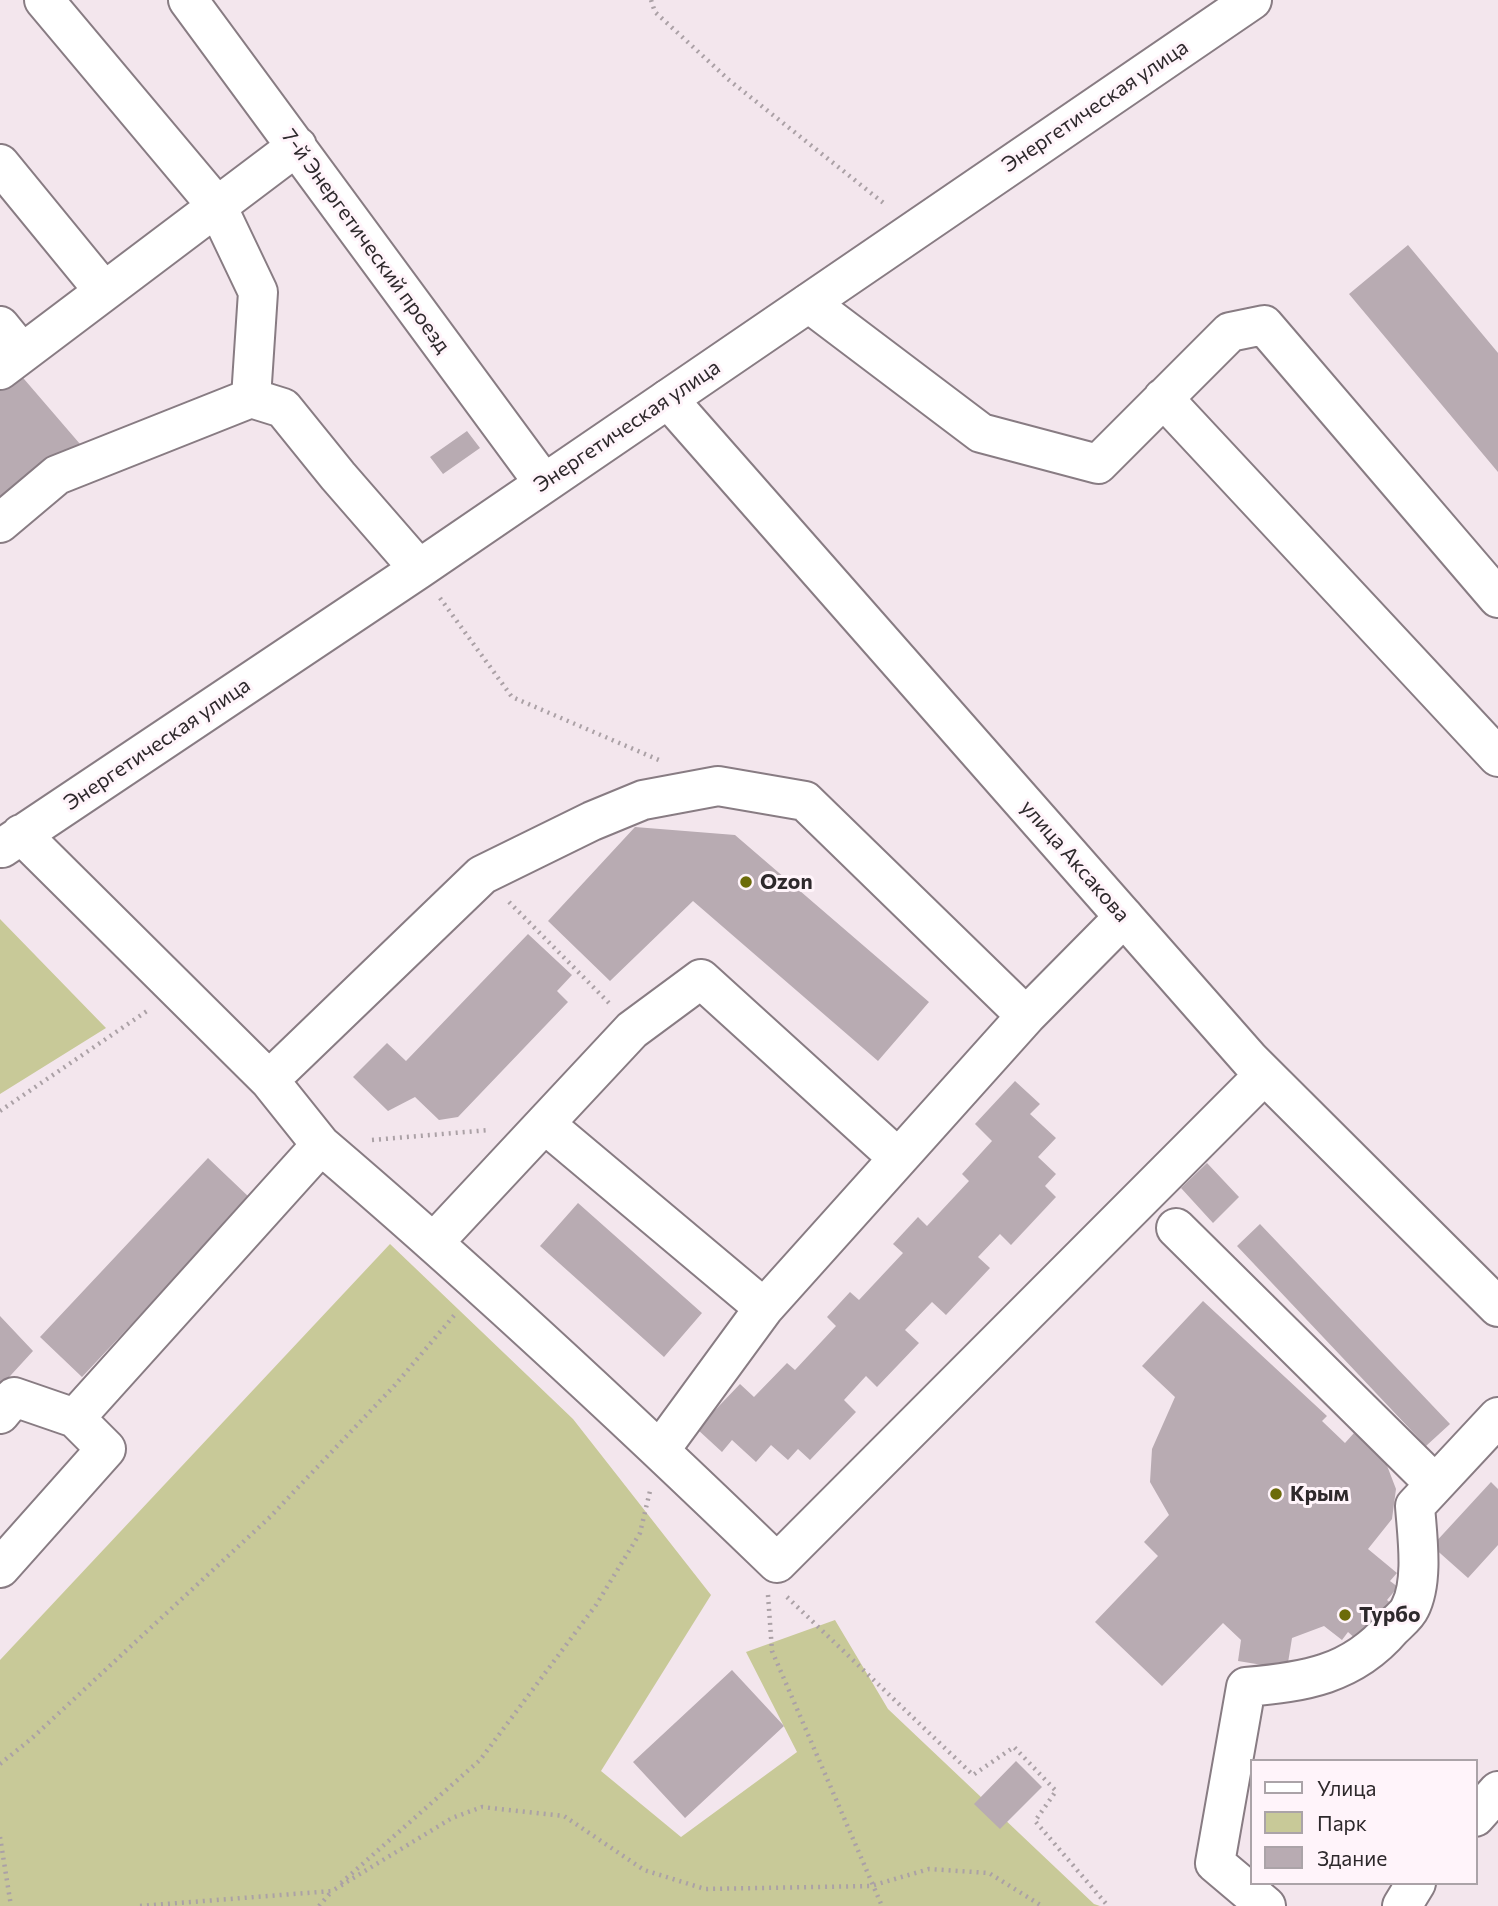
<!DOCTYPE html>
<html>
<head>
<meta charset="utf-8">
<style>
  body { margin:0 }
  #map { position:relative; width:1498px; height:1906px; overflow:hidden; background:#f3e6ed; font-family:Commissioner,sans-serif }
  canvas { display:block }
  .legend { position:absolute; left:1250px; top:1759px; width:228px; height:126px; box-sizing:border-box; background:#fff4fa; border:2px solid #aba3a8; margin:0; padding:9px 12px; list-style:none; font-size:21px; color:#2e292c }
  .legend li { display:flex; align-items:center; gap:14px; height:35px }
  .legend b { width:35px; border:2px solid #aba3a8 }
</style>
</head>
<body>
<div id="map">
<canvas width="1498" height="1906"></canvas>
<ul class="legend">
<li><b style="height:9px;background:#fff"></b>Улица</li>
<li><b style="height:19px;background:#c8c998"></b>Парк</li>
<li><b style="height:19px;background:#b8abb2"></b>Здание</li>
</ul>
</div>
<script>
const c = document.querySelector('canvas').getContext('2d');
c.lineJoin = 'round';
function fillPath(path, color) { c.fillStyle = color; c.fill(path, 'evenodd'); }
function trace(path, color, width, dash) { c.strokeStyle = color; c.lineWidth = width; c.lineCap = dash ? 'butt' : 'round'; c.setLineDash(dash || []); c.stroke(path); }
function label(font, color, halo, rows, align = 'center') {
  c.font = font + ' Commissioner,sans-serif'; c.lineWidth = 6; c.setLineDash([]); c.textBaseline = 'middle'; c.strokeStyle = halo; c.fillStyle = color; for (const [text, x, y, turn = 0] of rows) {
    c.save(); c.translate(x, y); c.rotate((+turn || 0) * Math.PI / 180); c.textAlign = isNaN(turn) ? turn : align; if (halo) c.strokeText(text, 0, 0); c.fillText(text, 0, 0); c.restore();
  }
}
fillPath(new Path2D(`
  M0,919L106,1028L0,1094Z
  M390,1244L573,1419L711,1595L601,1771L681,1837L797,1752L746,1652L835,1620L888,1709L1094,1904L1100,1906H0V1660Z`), '#c8c998');
fillPath(new Path2D(`
  M1408,245L1498,353V472L1349,294Z
  M18,372L80,444L0,513V387Z
  M467,431L480,448L443,474L430,457Z
  M635,827L735,835L929,1002L878,1061L693,901L610,981L548,921Z
  M528,934L572,975L557,991L568,1002L458,1117L439,1120L415,1097L388,1111L353,1077L387,1043L406,1061Z
  M1015,1081L1040,1104L1030,1114L1056,1138L1038,1157L1056,1174L1045,1186L1056,1197L1011,1245L1000,1234L978,1257L990,1268L946,1315L932,1302L905,1330L919,1343L877,1387L866,1376L844,1400L856,1412L810,1460L798,1449L788,1460L771,1445L756,1462L732,1440L722,1452L697,1429L740,1384L754,1397L787,1363L795,1370L836,1326L827,1317L850,1292L859,1300L903,1253L893,1244L918,1217L927,1226L969,1181L962,1174L992,1141L975,1124Z
  M208,1158L250,1198L82,1377L40,1337Z
  M1207,1163L1239,1197L1213,1223L1181,1188Z
  M578,1203L702,1313L664,1357L540,1246Z
  M1260,1224L1450,1424L1426,1446L1237,1246Z
  M1203,1301L1327,1416L1322,1421L1345,1443L1354,1433L1386,1463L1396,1489L1392,1519L1368,1549L1397,1573L1390,1581L1398,1587L1387,1600L1397,1609L1358,1641L1348,1632L1342,1640L1324,1626L1292,1638L1287,1669L1238,1661L1241,1640L1223,1623L1162,1686L1095,1622L1158,1556L1144,1542L1169,1515L1150,1482L1152,1449L1175,1397L1142,1366Z
  M0,1316L33,1351L0,1387Z
  M1491,1482L1498,1489V1545L1468,1578L1432,1546Z
  M732,1670L784,1726L685,1818L633,1762Z
  M1016,1761L1042,1787L1000,1829L974,1804Z`), '#b8abb2');
const minor = new Path2D(`
  M44,0L217,206L258,292L251,398L283,408L338,476L419,569
  M188,0L543,482
  M0,164L104,291
  M809,303L981,433L1098,464L1230,332L1264,325L1498,598
  M0,326L22,353
  M0,370L297,146
  M1163,398L1498,757
  M0,523L57,475L251,398
  M2,848L419,569L668,399
  M269,1080L482,875L592,821L643,800L718,786L805,801L1026,1016L1124,917
  M546,1125L764,1308
  M321,1145C478,1279 629,1420 777,1563L1264,1075
  M1176,1228L1435,1484
  M434,1242L632,1030L701,979L898,1158
  M0,1414L14,1397L75,1418L321,1145L269,1080L21,834
  M660,1450L764,1308L1026,1016
  M0,1568L106,1449L75,1418
  M1266,1906L1215,1863L1246,1687C1304,1682 1352,1675 1392,1628C1398,1622 1407,1615 1410,1608C1424,1581 1417,1535 1415,1506L1498,1417`);
const major = new Path2D(`
  M1252,0L668,399L1250,1060L1498,1307
  M1475,1817L1498,1791
  M1402,1906L1416,1883`);
trace(minor, '#887c83', 42);
trace(major, '#887c83', 42);
trace(new Path2D(`
  M651,0L655,12L729,80L886,205
  M440,598L512,697L659,760
  M509,902L609,1003
  M0,1111L147,1011
  M372,1140L489,1130
  M768,1595L772,1651L882,1906
  M787,1597L973,1775L1014,1747L1056,1791L1035,1821L1108,1906
  M0,1764L31,1739L270,1517L395,1385L457,1312
  M0,1837L11,1906
  M341,1883L480,1760L596,1605L640,1533L650,1491
  M140,1906L332,1891L452,1818L482,1807L564,1816L644,1870L705,1889L871,1886L929,1869L989,1873L1042,1906
  M319,1906L332,1891`), '#aba1a6', 4.5, [2, 5]);
trace(minor, '#fff', 38);
trace(major, '#fff', 38);
for (const [x, y, r, color] of [
  [746,882,7,"#6c6b09"],
  [1276,1494,7,"#6c6b09"],
  [1345,1615,7,"#6c6b09"]
]) { const dot = new Path2D(); dot.arc(x, y, r, 0, 2 * Math.PI); c.fillStyle = color; c.fill(dot); trace(dot, '#fff4fa', 2.5); }
label('21px', '#2e292c', '#fff4fa', [
  ["Энергетическая улица",1095,106,-34],
  ["7-й Энергетический проезд",366,241,54],
  ["Энергетическая улица",627,426,-34],
  ["Энергетическая улица",157,744,-34],
  ["улица Аксакова",1075,861,49]
]);
label('bold 21px', '#2e292c', '#fff4fa', [
  ["Ozon",760,882],
  ["Крым",1290,1494],
  ["Турбо",1359,1615]
], 'left');
</script>
</body>
</html>
